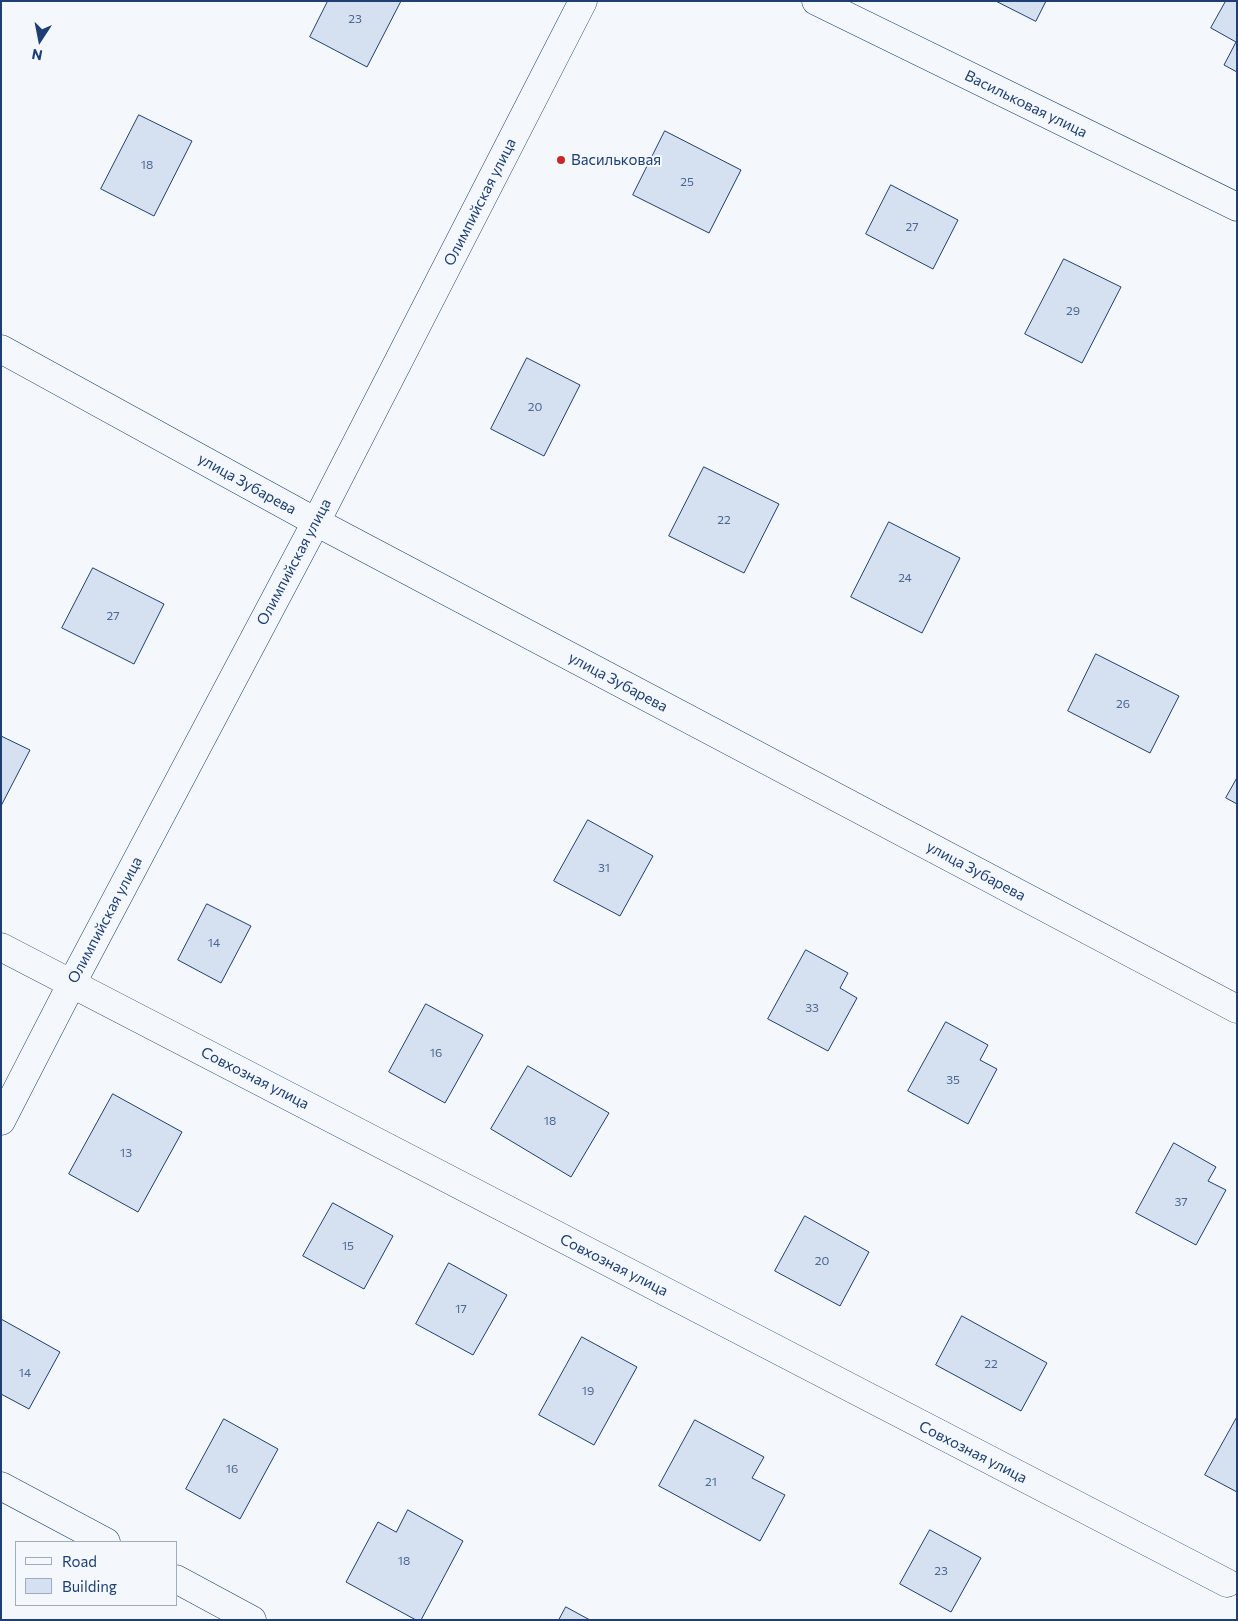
<!DOCTYPE html>
<html>
<head>
<meta charset="utf-8">
<style>
  body { margin:0 }
  #map { position:relative; width:1238px; height:1621px; overflow:hidden; background:#f4f7fb; font-family:Commissioner,sans-serif }
  canvas { display:block }
  .frame { position:absolute; inset:0; border:2px solid #1d3f73; pointer-events:none }
  .legend { position:absolute; left:15px; top:1541px; width:162px; height:65px; box-sizing:border-box; background:#f4f7fb; border:1px solid #9eadc5; margin:0; padding:6px 9px; list-style:none; font-size:15px; color:#1d3f73 }
  .legend li { display:flex; align-items:center; gap:10px; height:25px }
  .legend b { width:25px; border:1px solid #9eadc5 }
  .north { position:absolute; left:15px; top:15px; width:50px; height:50px; -webkit-text-stroke:4px #f4f7fb; paint-order:stroke; rotate:191deg; font-size:14px; font-weight:700; line-height:20px; text-align:center; color:#1d3f73 }
  .north::after { content:''; display:block; margin:auto; width:18px; height:22px; background:#1d3f73; clip-path:polygon(50% 0,100% 100%,50% 72%,0 100%) }
</style>
</head>
<body>
<div id="map">
<canvas width="1238" height="1621"></canvas>
<div class="frame"></div>
<ul class="legend">
<li><b style="height:6px;background:#f4f7fb"></b>Road</li>
<li><b style="height:14px;background:#d5e0f0"></b>Building</li>
</ul>
<div class="north">N</div>
</div>
<script>
const c = document.querySelector('canvas').getContext('2d');
c.lineJoin = 'round';
function fillPath(path, color) { c.fillStyle = color; c.fill(path, 'evenodd'); }
function trace(path, color, width, dash) { c.strokeStyle = color; c.lineWidth = width; c.lineCap = dash ? 'butt' : 'round'; c.setLineDash(dash || []); c.stroke(path); }
function label(font, color, halo, rows, align = 'center') {
  c.font = font + ' Commissioner,sans-serif'; c.lineWidth = 4; c.setLineDash([]); c.textBaseline = 'middle'; c.strokeStyle = halo; c.fillStyle = color; for (const [text, x, y, turn = 0] of rows) {
    c.save(); c.translate(x, y); c.rotate((+turn || 0) * Math.PI / 180); c.textAlign = isNaN(turn) ? turn : align; if (halo) c.strokeText(text, 0, 0); c.fillText(text, 0, 0); c.restore();
  }
}
const building = new Path2D(`
  M328,1H401L367,67L310,37Z
  M996,1H1046L1036,21Z
  M1226,1H1237V72L1224,65L1236,42L1211,28Z
  M139,115L192,141L154,216L101,189Z
  M665,131L741,170L709,233L633,195Z
  M891,185L958,220L933,269L866,234Z
  M1064,259L1121,287L1082,363L1025,334Z
  M527,358L580,385L544,456L491,429Z
  M704,467L779,504L744,573L669,536Z
  M889,522L960,558L922,633L851,597Z
  M93,568L164,604L134,664L62,628Z
  M1096,654L1179,696L1150,753L1068,711Z
  M1,736L30,750L1,806Z
  M1237,778V804L1226,798Z
  M588,820L653,856L620,916L554,881Z
  M207,904L251,926L221,983L178,960Z
  M806,950L848,973L840,988L857,998L828,1051L768,1019Z
  M426,1004L483,1035L445,1103L389,1072Z
  M946,1022L988,1045L980,1060L997,1069L968,1124L908,1091Z
  M528,1066L609,1113L571,1177L491,1129Z
  M113,1094L182,1132L138,1212L69,1174Z
  M1174,1143L1216,1167L1208,1181L1226,1190L1196,1245L1136,1213Z
  M333,1203L393,1236L364,1289L303,1256Z
  M805,1216L869,1252L840,1306L775,1271Z
  M449,1263L507,1295L473,1355L416,1324Z
  M962,1316L1047,1363L1021,1411L936,1365Z
  M1,1319L60,1352L29,1409L1,1394Z
  M582,1337L637,1367L594,1445L539,1415Z
  M1237,1417V1492L1205,1475Z
  M224,1419L278,1449L240,1519L186,1489Z
  M695,1420L764,1457L752,1478L785,1495L760,1541L659,1486Z
  M408,1510L463,1541L421,1620H416L346,1582L378,1522L396,1532Z
  M930,1530L981,1558L951,1612L900,1584Z
  M566,1607L590,1620H559Z`);
fillPath(building, '#d5e0f0');
trace(building, '#1d3f73', 1);
const minor = new Path2D(`
  M816,1L1237,207
  M1,349L316,522L1237,1009
  M1,947L1227,1583
  M1,1121L72,983L316,522L583,1
  M1,1486L106,1542
  M176,1579L252,1620`);
trace(minor, '#1d3f73', 29);
trace(minor, '#f4f7fb', 28);
for (const [x, y, r, color] of [
  [561,160,5,"#c62828"]
]) { const dot = new Path2D(); dot.arc(x, y, r, 0, 2 * Math.PI); c.fillStyle = color; c.fill(dot); trace(dot, '#f4f7fb', 2); }
label('12px', '#4b6792', null, [
  ["23",355,19],
  ["18",147,165],
  ["25",687,182],
  ["27",912,227],
  ["29",1073,311],
  ["20",535,407],
  ["22",724,520],
  ["24",905,578],
  ["27",113,616],
  ["26",1123,704],
  ["31",604,868],
  ["14",214,943],
  ["33",812,1008],
  ["16",436,1053],
  ["35",953,1080],
  ["18",550,1121],
  ["13",126,1153],
  ["37",1181,1202],
  ["15",348,1246],
  ["20",822,1261],
  ["17",461,1309],
  ["22",991,1364],
  ["14",25,1373],
  ["19",588,1391],
  ["16",232,1469],
  ["21",711,1482],
  ["18",404,1561],
  ["23",941,1571]
]);
label('15px', '#1d3f73', '#f4f7fb', [
  ["Васильковая улица",1026,104,26],
  ["Олимпийская улица",480,202,-63],
  ["улица Зубарева",247,484,29],
  ["Олимпийская улица",294,562,-62],
  ["улица Зубарева",618,682,28],
  ["улица Зубарева",976,871,28],
  ["Олимпийская улица",105,920,-62],
  ["Совхозная улица",255,1078,27],
  ["Совхозная улица",614,1265,27],
  ["Совхозная улица",973,1452,27]
]);
label('15px', '#1d3f73', '#f4f7fb', [
  ["Васильковая",571,160]
], 'left');
</script>
</body>
</html>
